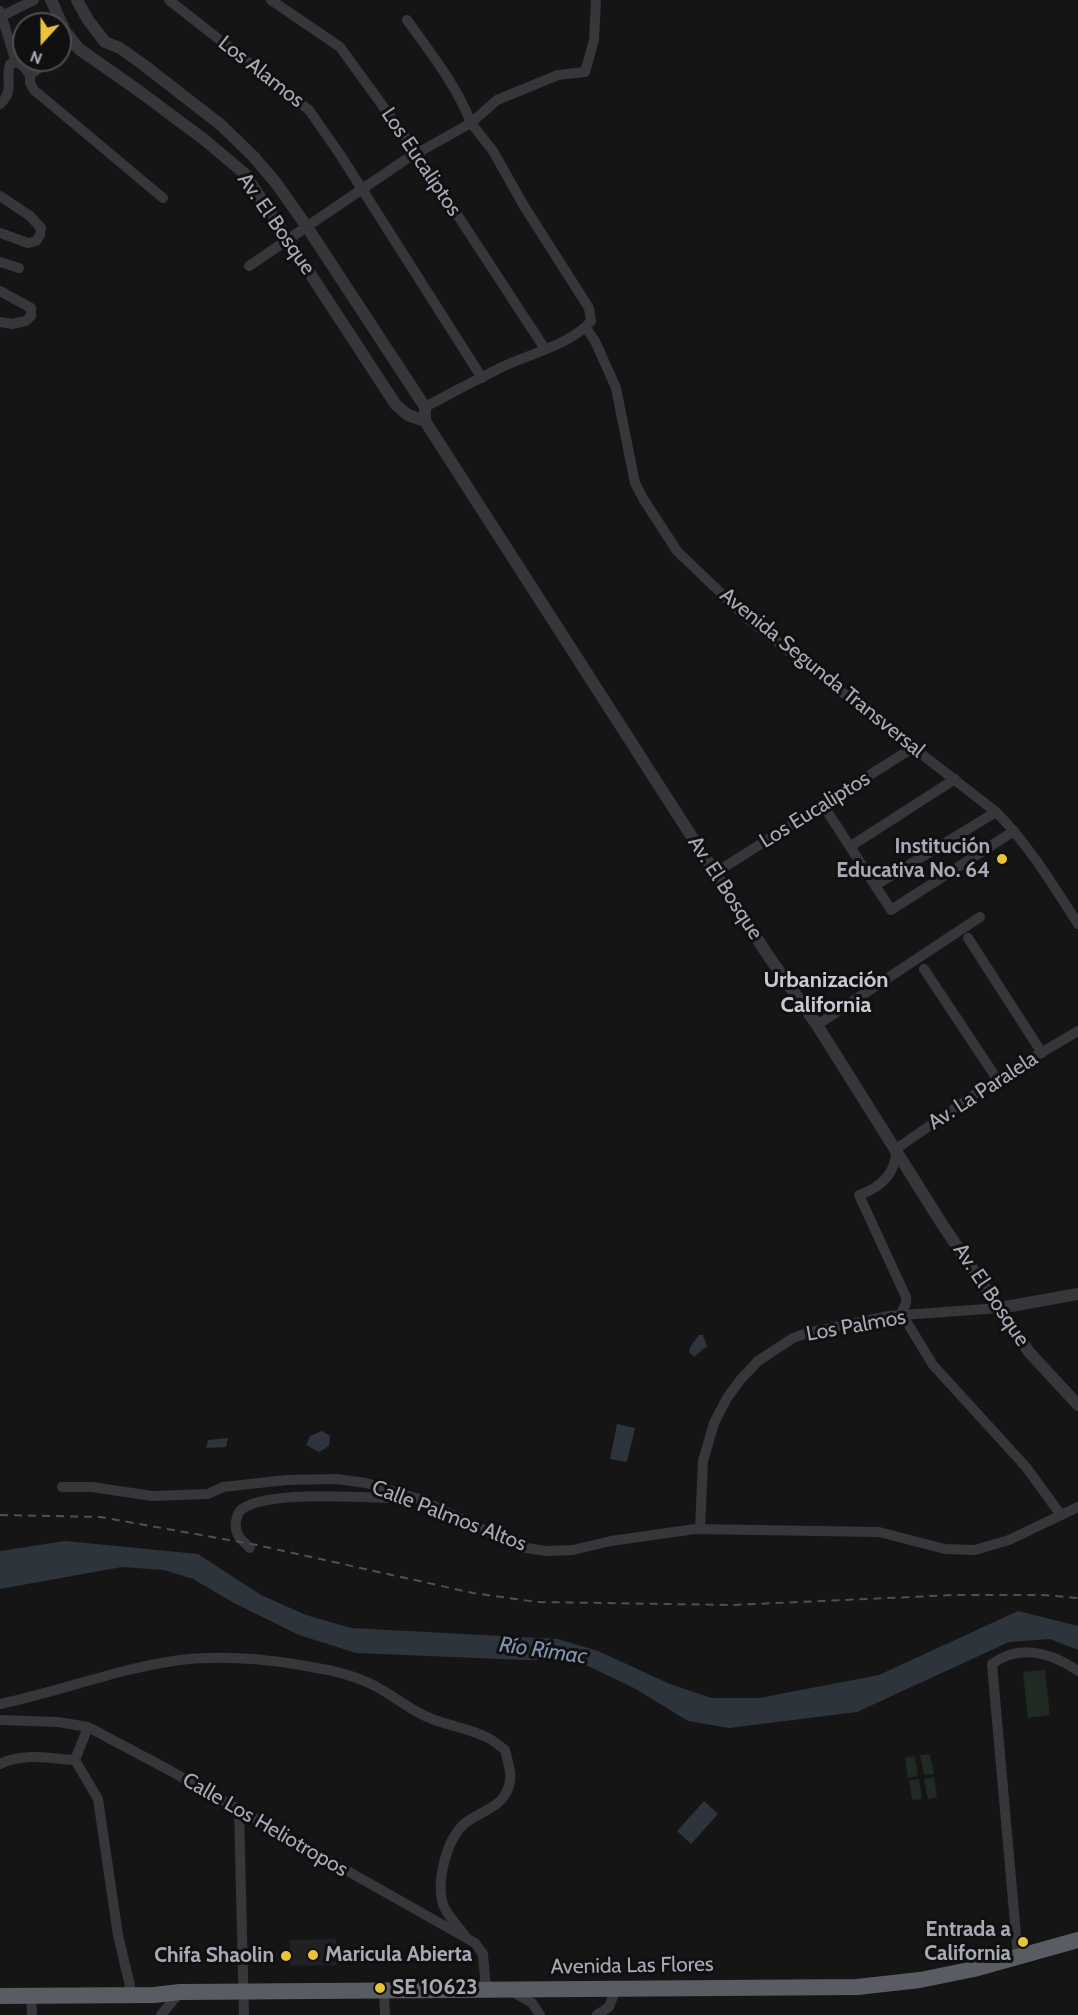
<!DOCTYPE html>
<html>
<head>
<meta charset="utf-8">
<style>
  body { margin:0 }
  #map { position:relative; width:1078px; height:2015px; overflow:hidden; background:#151516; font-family:Cabin,sans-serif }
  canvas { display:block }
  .north { position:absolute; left:12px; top:12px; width:60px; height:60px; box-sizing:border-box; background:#101011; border:2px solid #4c4e53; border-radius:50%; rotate:201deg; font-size:16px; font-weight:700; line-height:24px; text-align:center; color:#a7aab6 }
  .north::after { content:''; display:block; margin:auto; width:21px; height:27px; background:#eac339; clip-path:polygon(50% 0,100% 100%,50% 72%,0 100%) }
</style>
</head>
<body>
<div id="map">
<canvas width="1078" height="2015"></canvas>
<div class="north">N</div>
</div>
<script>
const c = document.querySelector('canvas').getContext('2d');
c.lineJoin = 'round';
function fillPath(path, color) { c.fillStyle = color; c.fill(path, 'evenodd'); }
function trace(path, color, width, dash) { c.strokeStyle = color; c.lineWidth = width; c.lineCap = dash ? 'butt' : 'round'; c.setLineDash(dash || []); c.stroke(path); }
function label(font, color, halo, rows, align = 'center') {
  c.font = font + ' Cabin,sans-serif'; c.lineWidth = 6; c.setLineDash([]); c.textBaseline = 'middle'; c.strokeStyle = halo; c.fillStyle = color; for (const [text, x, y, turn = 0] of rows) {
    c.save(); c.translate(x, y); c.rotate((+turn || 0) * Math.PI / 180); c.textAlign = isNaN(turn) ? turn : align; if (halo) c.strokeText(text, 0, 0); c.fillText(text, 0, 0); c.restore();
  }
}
fillPath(new Path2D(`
  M336,1939L337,1965L290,1966V1940Z`), '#212123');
fillPath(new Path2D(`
  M1045,1670L1050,1715L1028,1718L1023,1672Z
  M930,1754L934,1774L924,1775L920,1755Z
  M915,1756L918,1776L908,1778L905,1758Z
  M934,1777L937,1797L928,1799L924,1779Z
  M919,1779L922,1799L912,1800L909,1780Z`), '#212923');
fillPath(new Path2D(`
  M699,1335H703L707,1346L694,1357L689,1352L690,1347Z
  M617,1424L635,1428L627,1462L610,1459Z
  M322,1431L330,1436L329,1446L319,1452L306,1445L310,1436Z
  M228,1438L226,1447L206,1448L208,1440Z
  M65,1541L198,1554L261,1595L306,1615L351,1628L558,1639L598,1651L670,1684L711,1698H759L879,1675L1018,1611L1078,1626V1650L1050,1639L1009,1642L857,1712L729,1728L688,1721L634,1688L588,1666L556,1660H525L356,1653L299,1635L234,1603L193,1579L164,1570L122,1567L0,1589V1551Z
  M704,1801L718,1814L691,1844L677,1831Z`), '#2d343c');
trace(new Path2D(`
  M169,0L309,110L341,156L482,378
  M271,0L340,47L417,153L545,349
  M0,11L16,62
  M2,16L34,0
  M60,52L74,42
  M30,75V83L34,90L163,198
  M0,104C15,90 5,80 10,64L16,62L22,65L30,75L50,60
  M0,196L30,216L41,228L40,235L36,241L28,243L0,233
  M0,262L19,268
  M249,266L405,160L471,123C457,86 430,52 407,20
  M0,291L31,308V316L26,321L12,324L0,322
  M586,328L595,341L616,388L635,483L644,500L677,551L748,619L996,812C1029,845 1053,885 1078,924
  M425,407C451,393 478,379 504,366C528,355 575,342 591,321L589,308L524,206L493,151L471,123L497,100L558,75L585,72L594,40L596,0
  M823,805L891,910L1014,831
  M851,846L955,779
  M715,873L914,747
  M876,885L996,812
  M968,938L1042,1053
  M924,969L997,1079
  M817,1025L980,917
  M62,1487H92L152,1496L208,1494L223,1487L286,1480L336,1479L366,1483L419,1499L520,1547L546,1551L573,1550L611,1541L695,1529L879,1532L945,1549L975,1550L1009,1540L1078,1507
  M1061,1515L1026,1467L933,1365L908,1324L900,1316L906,1303V1297L859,1195C880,1188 897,1173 896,1149L997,1079L1078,1031
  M700,1529L703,1461L714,1423L727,1398L741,1379L758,1361L793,1338L807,1333L889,1316L1000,1308
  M250,1548C241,1540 234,1534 236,1521C237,1516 239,1511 242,1509C268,1489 374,1498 409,1499
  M0,1704C58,1692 114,1670 173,1661C215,1655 258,1658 300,1665C324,1669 349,1673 371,1684C388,1692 404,1705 421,1714C443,1726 469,1727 490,1739C495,1742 500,1746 505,1750C508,1763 514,1777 507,1791C499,1809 478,1812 464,1824C446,1841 435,1884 444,1907C449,1917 459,1928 466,1937
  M0,1720L58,1722L88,1727L169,1770L475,1943L483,1954L486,1990
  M75,1760L98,1799L118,1935L130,1986
  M75,1760L88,1727
  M0,1764C24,1752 49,1759 75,1760
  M239,1810L244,2015
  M1018,1957L992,1664C1019,1643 1052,1653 1078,1671
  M384,1991L385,2015
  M511,1991L532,2003L540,2015
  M31,1996L32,2015
  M161,2015L180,1992
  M597,2015L609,2007L616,1989`), '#36363b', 10);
trace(new Path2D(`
  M51,0L65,31L79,49L139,91L206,141L245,174L396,405L408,415L425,421
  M77,0L88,20L105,42L120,48L145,66L221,125L253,156L276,183L307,227L425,407V421L769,957L817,1025L942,1224L1029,1352L1078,1405
  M1000,1308L1078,1294`), '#36363b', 12);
trace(new Path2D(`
  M0,1996L154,1995L180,1992L857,1987L920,1980L974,1969L1078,1940`), '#5a5c63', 16);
trace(new Path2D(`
  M0,1515L100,1517L257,1545L473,1593L537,1602L733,1605L954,1595H1043L1078,1598`), '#4f5056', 2, [8, 6]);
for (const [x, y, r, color] of [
  [1002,859,6,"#eac339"],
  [1023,1942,6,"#eac339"],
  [313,1955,6,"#eac339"],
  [286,1956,6,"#eac339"],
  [380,1988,6,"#eac339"]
]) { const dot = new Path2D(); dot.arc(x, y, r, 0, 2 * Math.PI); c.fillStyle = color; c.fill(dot); trace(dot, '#101011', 2); }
label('21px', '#a7aab6', '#101011', [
  ["Los Alamos",261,72,38],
  ["Los Eucaliptos",421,162,56],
  ["Av. El Bosque",276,224,55],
  ["Avenida Segunda Transversal",822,673,39],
  ["Los Eucaliptos",815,810,-32],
  ["Av. El Bosque",725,888,57],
  ["Av. La Paralela",983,1091,-33],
  ["Av. El Bosque",991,1295,56],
  ["Los Palmos",856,1326,-10],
  ["Calle Palmos Altos",449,1516,21],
  ["Calle Los Heliotropos",265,1825,30],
  ["Avenida Las Flores",632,1966,-1]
]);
label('bold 21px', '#a7aab6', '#101011', [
  ["Institución",990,847],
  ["Educativa No. 64",990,871],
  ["Entrada a",1011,1930],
  ["California",1011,1954],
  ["Maricula Abierta",325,1955,"left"],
  ["Chifa Shaolin",274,1956],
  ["SE 10623",392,1988,"left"]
], 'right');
label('bold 22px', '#c8c9d2', '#101011', [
  ["Urbanización",826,981],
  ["California",826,1006]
]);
label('italic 22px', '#7f94b0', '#101011', [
  ["Río Rímac",543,1651,8]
]);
</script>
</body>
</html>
